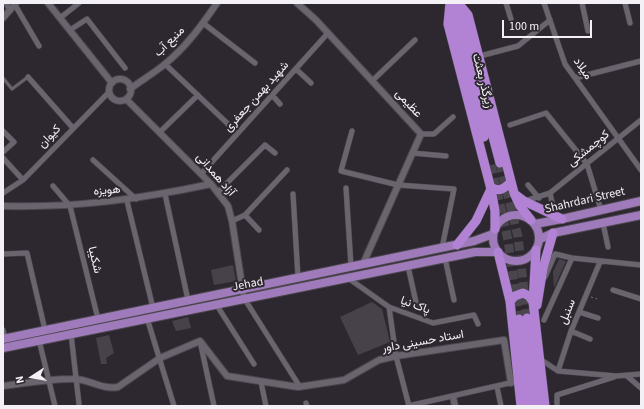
<!DOCTYPE html>
<html>
<head>
<meta charset="utf-8">
<style>
  body { margin:0 }
  #map { position:relative; width:644px; height:409px; overflow:hidden; background:#2d2830; font-family:"Source Sans 3",sans-serif }
  canvas { display:block }
  .frame { position:absolute; inset:0; border:4px solid #f4f1f6; pointer-events:none }
  .north { position:absolute; left:12px; top:357px; width:40px; height:40px; -webkit-text-stroke:3px #2d2830; paint-order:stroke; rotate:258deg; font-size:11px; font-weight:700; line-height:16px; text-align:center; color:#f4f1f6 }
  .north::after { content:''; display:block; margin:auto; width:14px; height:18px; background:#f4f1f6; clip-path:polygon(50% 0,100% 100%,50% 72%,0 100%) }
  .scale { position:absolute; left:502px; top:20px; width:90px; height:18px; box-sizing:border-box; border:2px solid #f4f1f6; border-top:0; padding-left:5px; font-size:12px; line-height:14px; white-space:nowrap; color:#f4f1f6; -webkit-text-stroke:3px #2d2830; paint-order:stroke }
</style>
</head>
<body>
<div id="map">
<canvas width="644" height="409"></canvas>
<div class="frame"></div>
<div class="north">N</div>
<div class="scale">100 m</div>
</div>
<script>
const c = document.querySelector('canvas').getContext('2d');
c.lineJoin = 'round';
function fillPath(path, color) { c.fillStyle = color; c.fill(path, 'evenodd'); }
function trace(path, color, width, dash) { c.strokeStyle = color; c.lineWidth = width; c.lineCap = dash ? 'butt' : 'round'; c.setLineDash(dash || []); c.stroke(path); }
function label(font, color, halo, rows, align = 'center') {
  c.font = font + ' "Source Sans 3",Vazirmatn,sans-serif'; c.lineWidth = 4; c.setLineDash([]); c.textBaseline = 'middle'; c.strokeStyle = halo; c.fillStyle = color; for (const [text, x, y, turn = 0] of rows) {
    c.save(); c.translate(x, y); c.rotate((+turn || 0) * Math.PI / 180); c.textAlign = isNaN(turn) ? turn : align; if (halo) c.strokeText(text, 0, 0); c.fillText(text, 0, 0); c.restore();
  }
}
fillPath(new Path2D(`
  M559,259L566,261L554,288L553,272Z
  M233,265L236,281L214,285L211,270Z
  M372,302L382,309L390,342L358,355L340,317Z
  M188,317L191,328L176,331L172,321Z
  M109,335L114,353L106,358L107,364H101L96,338Z`), '#47424a');
trace(new Path2D(`
  M500,163L518,237L527,318
  M491,165L508,240L519,319`), '#4b464e', 9, [9, 4.5]);
const service = new Path2D(`
  M3,78L12,89L28,77`);
const minor = new Path2D(`
  M6,3L10,11
  M506,3L511,19
  M544,3L565,64L641,170
  M582,3L588,31
  M625,3L630,23
  M15,5L39,46
  M60,18L79,3
  M203,23L255,63
  M70,30L87,19L125,68
  M480,56L518,46L550,20
  M165,64L228,124
  M296,69L311,83
  M28,77L73,128
  M575,78L641,61
  M372,81L415,40
  M272,95L280,104
  M510,125L546,113L587,164L601,210
  M3,131L14,142L3,152
  M352,131L341,171L398,185L454,189L442,248
  M160,132L198,95
  M421,134H434L453,117
  M412,153L446,156
  M3,158L23,180
  M93,160L136,199
  M201,174L328,33
  M528,185L539,198
  M53,186L70,206L98,319
  M346,188L351,266
  M218,192L265,145L275,153
  M3,193L23,180L109,92
  M550,193L555,216
  M165,194L188,300
  M293,194L298,277
  M127,201L153,308
  M525,201L550,193L641,120
  M245,215L259,230
  M232,221L245,215L287,170
  M603,223L608,247
  M3,254L27,253L45,330
  M445,258L454,300
  M408,266L417,307
  M545,277L555,254L572,258L641,265
  M348,278L389,307L433,323L474,315L478,324
  M613,290L641,299
  M244,298L300,387
  M216,304L254,364
  M389,307L396,356L409,406
  M579,312L598,318
  M147,318L174,406
  M544,320L572,258
  M3,330L5,338
  M571,331L590,339
  M71,334L79,404
  M39,340L55,406
  M200,341L214,406
  M540,359L558,371L616,376L641,374
  M558,371L571,331L600,262
  M627,376L641,388
  M261,382L266,406
  M497,387L501,406
  M306,403L307,406
  M408,406L514,382
  M557,406V395L614,377`);
const tertiary = new Path2D(`
  M48,3L112,83
  M297,3L316,20L421,134L363,264
  M3,18L16,3
  M109 90a11 11 0 1 1 22 0a11 11 0 1 1-22 0Z
  M130,89C142,80 154,73 165,64C186,47 202,25 217,3
  M126,99L211,184L228,206L232,221L244,298
  M3,206C76,208 140,199 211,184
  M3,386C25,383 50,379 72,379C88,378 101,390 118,387L160,358L200,341L227,376L298,387L344,380L379,360L396,356L504,340L511,383
  M453,397L455,406`);
const primary = new Path2D(`
  M493 238a23 23 0 1 1 46 0a23 23 0 1 1-46 0Z
  M535,224L562,219L641,201
  M540,239L553,233L641,215
  M3,339L474,241L493,234
  M3,348L475,252H498`);
const trunk = new Path2D(`
  M450,3L448,24L491,189L495,211V229
  M458,3L468,15L514,193L520,206L531,220
  M458,4L500,163
  M452,10L484,137
  M491,187C499,193 505,188 511,182
  M516,195L524,201L562,219
  M457,245L476,221L491,189
  M536,250L533,302L545,406
  M498,252L510,301L521,406
  M510,301L515,296L523,293L529,296L533,302
  M537,305L543,268L553,233
  M527,318L536,406
  M519,319L527,406`);
trace(service, '#4b474d', 4);
trace(minor, '#4b474d', 6);
trace(tertiary, '#4b474d', 8);
trace(primary, '#4b474d', 10);
trace(trunk, '#4b474d', 10);
trace(new Path2D(`
  M591,297L597,299`), '#7f7b82', 1, [2, 3]);
trace(service, '#69646d', 2.5);
trace(minor, '#69646d', 5);
trace(tertiary, '#69646d', 6);
trace(primary, '#a07bbb', 8);
trace(trunk, '#b283d5', 9);
label('12px', '#f4f1f6', '#2d2830', [
  ["منبع آب",170,42,-45],
  ["میلاد",582,69,56],
  ["زیرگذر بعثت",482,81,76],
  ["شهید بهمن جعفری",257,97,-48],
  ["عظیمی",408,104,47],
  ["کیوان",50,137,-46],
  ["کوچمشکی",589,149,-39],
  ["آزاد همدانی",215,175,49],
  ["هویزه",107,191,-5],
  ["Shahrdari Street",585,201,-13],
  ["شکیبا",94,260,76],
  ["Jehad",248,285,-11],
  ["پاک نیا",415,306,20],
  ["سنبل",568,312,-68],
  ["استاد حسینی داور",423,342,-10]
]);
</script>
</body>
</html>
